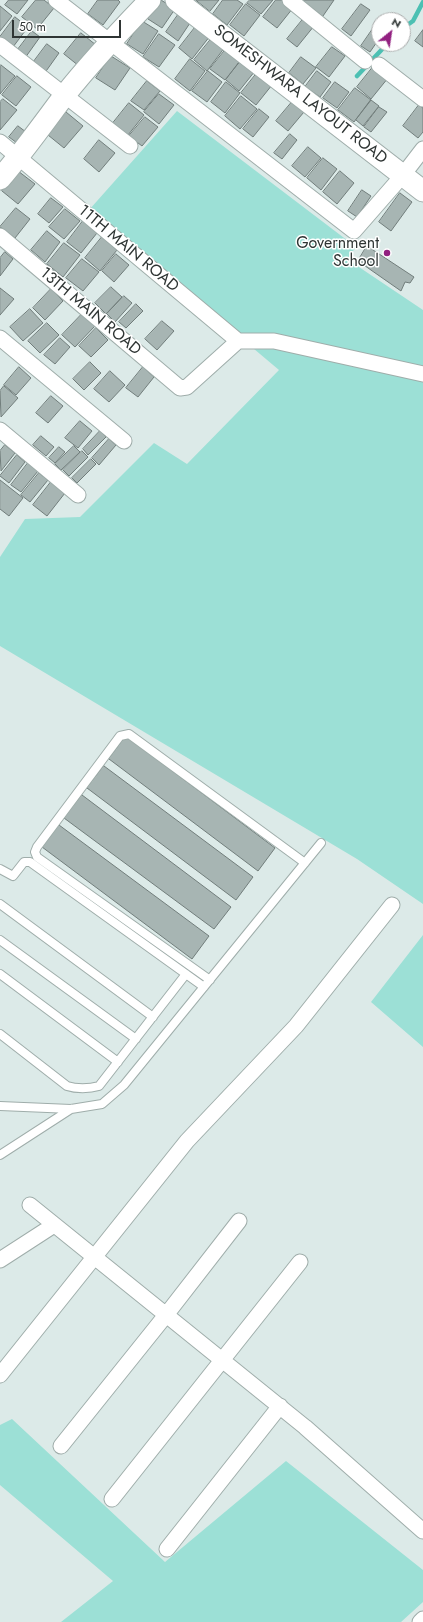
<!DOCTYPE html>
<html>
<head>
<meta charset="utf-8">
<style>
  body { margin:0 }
  #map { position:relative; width:423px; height:1622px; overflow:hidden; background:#dceae8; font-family:Jost,sans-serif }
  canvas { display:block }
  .north { position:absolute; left:371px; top:12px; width:40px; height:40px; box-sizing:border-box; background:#fff; border:1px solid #acaeae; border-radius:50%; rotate:30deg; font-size:11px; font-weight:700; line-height:16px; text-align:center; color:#2f3534 }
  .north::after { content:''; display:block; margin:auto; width:14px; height:18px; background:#922080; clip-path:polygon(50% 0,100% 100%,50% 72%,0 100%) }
  .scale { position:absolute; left:12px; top:20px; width:109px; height:18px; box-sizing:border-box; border:2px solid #2f3534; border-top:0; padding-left:5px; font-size:12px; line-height:14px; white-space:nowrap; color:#2f3534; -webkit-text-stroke:3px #fff; paint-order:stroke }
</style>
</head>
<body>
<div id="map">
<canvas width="423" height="1622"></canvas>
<div class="north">N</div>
<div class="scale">50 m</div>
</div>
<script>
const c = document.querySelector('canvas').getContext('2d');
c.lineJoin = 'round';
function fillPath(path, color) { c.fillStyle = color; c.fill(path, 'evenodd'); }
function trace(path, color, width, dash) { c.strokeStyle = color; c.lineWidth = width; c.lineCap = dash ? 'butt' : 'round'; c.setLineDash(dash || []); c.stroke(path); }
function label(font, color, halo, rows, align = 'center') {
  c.font = font + ' Jost,sans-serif'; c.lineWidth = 3; c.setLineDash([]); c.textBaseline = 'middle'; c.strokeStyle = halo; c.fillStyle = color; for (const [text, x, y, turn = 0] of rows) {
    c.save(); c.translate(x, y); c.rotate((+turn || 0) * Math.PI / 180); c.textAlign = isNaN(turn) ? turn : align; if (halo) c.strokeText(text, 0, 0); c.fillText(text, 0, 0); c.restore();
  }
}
fillPath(new Path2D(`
  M177,111L356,247L347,259L423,310V904L357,859L0,646V557L25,519L80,517L154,443L187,464L279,370L89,210Z
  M423,935V1047L371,1002Z
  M12,1419L165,1562L286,1461L423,1570V1602L401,1622H61L113,1581L0,1485V1425Z`), '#9ce0d6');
trace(new Path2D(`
  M403,28L413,21L423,2
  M357,76L387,44`), '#4cc0b3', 4.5);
const building = new Path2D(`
  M9,0H28L17,14L5,5Z
  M36,0H44L54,8L37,29L22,17Z
  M98,0H118L120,2L103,25L88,14Z
  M161,0L175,9L162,28L148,19Z
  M196,0H219L210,11Z
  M223,0H237L243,4L227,25L213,14Z
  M250,0H273L261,14L247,3Z
  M276,0H283L293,8L277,28L263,17Z
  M302,0H334L323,16Z
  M246,4L260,15L244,36L230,25Z
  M361,4L370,10L351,36L342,29Z
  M0,6L12,16L0,31Z
  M180,12L192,20L178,41L166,32Z
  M15,17L28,27L13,47L0,37Z
  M381,17L384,20H379V39L370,52L361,46Z
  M304,18L314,26L297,47L287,39Z
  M142,21L158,31L143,54L127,44Z
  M197,25L210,36L192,59L179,48Z
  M423,30V47L415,41Z
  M32,31L40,37L25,58L16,52Z
  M81,33L96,45L79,66L64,54Z
  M159,34L175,45L159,67L143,57Z
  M212,38L225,47L207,71L194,60Z
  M47,44L59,53L44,74L32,64Z
  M332,47L345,56L329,77L316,67Z
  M226,49L241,60L225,80L210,69Z
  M111,56L130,68L115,90L96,78Z
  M301,57L316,68L303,84L289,73Z
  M190,59L205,71L190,91L175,79Z
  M241,60L255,71L239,91L226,80Z
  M1,65L15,76L0,94V66Z
  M373,67L388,78L371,99L357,87Z
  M208,71L222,82L207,102L192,91Z
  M317,71L331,82L320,97L305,87Z
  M257,73L272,85L256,105L241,93Z
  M17,76L31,87L16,106L2,95Z
  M147,81L160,91L144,110L131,101Z
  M226,82L240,93L225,113L211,102Z
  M335,82L349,92L337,108L323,98Z
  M355,88L371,100L354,122L338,110Z
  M159,94L174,105L159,124L144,112Z
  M241,96L257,109L240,129L225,116Z
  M3,99L17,110L0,130V102Z
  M371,100L379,106L363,126L356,120Z
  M292,102L304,112L288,131L276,121Z
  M129,103L144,115L128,135L113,123Z
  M419,105L423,108V132L418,138L403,126Z
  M379,107L387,112L371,132L364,127Z
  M259,109L269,117L253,137L243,129Z
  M66,112L83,126L64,148L48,135Z
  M145,117L158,127L142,146L129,136Z
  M18,126L26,132L17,143L9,137Z
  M290,134L297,140L282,159L274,153Z
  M99,140L115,153L99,172L84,159Z
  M308,147L321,158L305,177L292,166Z
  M323,158L337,169L321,190L307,178Z
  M18,171L35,184L18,204L2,191Z
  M340,171L354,183L337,204L323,192Z
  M362,190L371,196L357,217L348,211Z
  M400,193L412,202L391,231L379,222Z
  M51,198L63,207L49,223L38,214Z
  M16,208L30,219L15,238L0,227Z
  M65,209L80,221L64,239L49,227Z
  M83,221L97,233L81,253L67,242Z
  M47,231L60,242L45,262L31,250Z
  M102,237L117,250L100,271L85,258Z
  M64,243L80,255L63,277L47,264Z
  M367,246L414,277L410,283L405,282L401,291L358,261Z
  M5,252L13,259L0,276V258Z
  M116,254L129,265L114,282L102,271Z
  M82,259L99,272L83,291L66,278Z
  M111,287L122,297L106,314L95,303Z
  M0,288L14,299L0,315Z
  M51,289L63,301L45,320L33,308Z
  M124,296L132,303L115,322L107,314Z
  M136,304L143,311L126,328L119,322Z
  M30,309L43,323L23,341L10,327Z
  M82,314L95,326L75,347L62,335Z
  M162,321L174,331L157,350L145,339Z
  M47,323L59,335L40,353L28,341Z
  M96,328L108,340L91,357L79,346Z
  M60,338L70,347L55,364L44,355Z
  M90,362L101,373L84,390L73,379Z
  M19,367L31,378L16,395L4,385Z
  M143,367L154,377L138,397L126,388Z
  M110,371L125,385L109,402L94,389Z
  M4,386L18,398L1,417L0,391Z
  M51,396L63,406L48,423L36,413Z
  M80,421L92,431L78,448L65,438Z
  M100,431L106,437L88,455L83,449Z
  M41,436L54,447L46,456L33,445Z
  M109,439L116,445L99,465L92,458Z
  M5,445L15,453L1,471L0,451Z
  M74,446L80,452L61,470L55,464Z
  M59,447L65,452L55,463L49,458Z
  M82,451L88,457L69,476L63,470Z
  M17,455L25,462L9,483L0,476Z
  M91,459L96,464L77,483L72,478Z
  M28,463L38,471L21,492L11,485Z
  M39,473L48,480L30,502L21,495Z
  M0,480L23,498L9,516L0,509Z
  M51,482L65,493L47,516L33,505Z
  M126,736L275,848L258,871L109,759Z
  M104,766L253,877L236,900L87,788Z
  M82,795L231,907L214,929L64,818Z
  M59,825L209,936L192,959L42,847Z`);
fillPath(building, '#a7b5b3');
trace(building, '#717d7b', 1);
const lane = new Path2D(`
  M0,869L13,876L24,862H30L204,987
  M0,904L153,1017
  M0,940L136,1039
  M0,974L118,1062
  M210,980L37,857L35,852L37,847L120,736L129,734L305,863
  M0,1034L67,1086C76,1089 89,1089 99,1086L186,974
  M0,1106L71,1109L102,1104L124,1085L321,843
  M0,1155L71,1109`);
const street = new Path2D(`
  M56,0L354,231L403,175L423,149
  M290,0L365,61
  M0,45L130,146
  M379,65L423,99
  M0,142L238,341
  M0,236L180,388L187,387L238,341H274L423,374
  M0,338L124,441
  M0,430L78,495
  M30,1205L305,1427L423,1531
  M0,1260L54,1225
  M0,1375L187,1141L296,1026L392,905
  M61,1446L166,1315L239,1221
  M112,1499L300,1262
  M167,1549L280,1406
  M420,1622L423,1619`);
const secondary = new Path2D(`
  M176,0L423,191
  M0,179C23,152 43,124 64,96C91,62 120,31 150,0`);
trace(lane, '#9fadaa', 10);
trace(street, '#9fadaa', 17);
trace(secondary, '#9fadaa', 23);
trace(lane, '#fff', 8);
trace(street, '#fff', 15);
trace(secondary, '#fff', 21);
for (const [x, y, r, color] of [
  [387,253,4,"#922080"]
]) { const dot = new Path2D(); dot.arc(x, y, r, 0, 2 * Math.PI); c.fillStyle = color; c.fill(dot); trace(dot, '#fff', 1.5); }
label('16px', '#2f3534', '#fff', [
  ["SOMESHWARA LAYOUT ROAD",300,95,38],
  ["11TH MAIN ROAD",128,249,40],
  ["13TH MAIN ROAD",90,312,40]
]);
label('16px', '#2f3534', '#fff', [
  ["Government",379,244],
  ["School",379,262]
], 'right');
</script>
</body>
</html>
